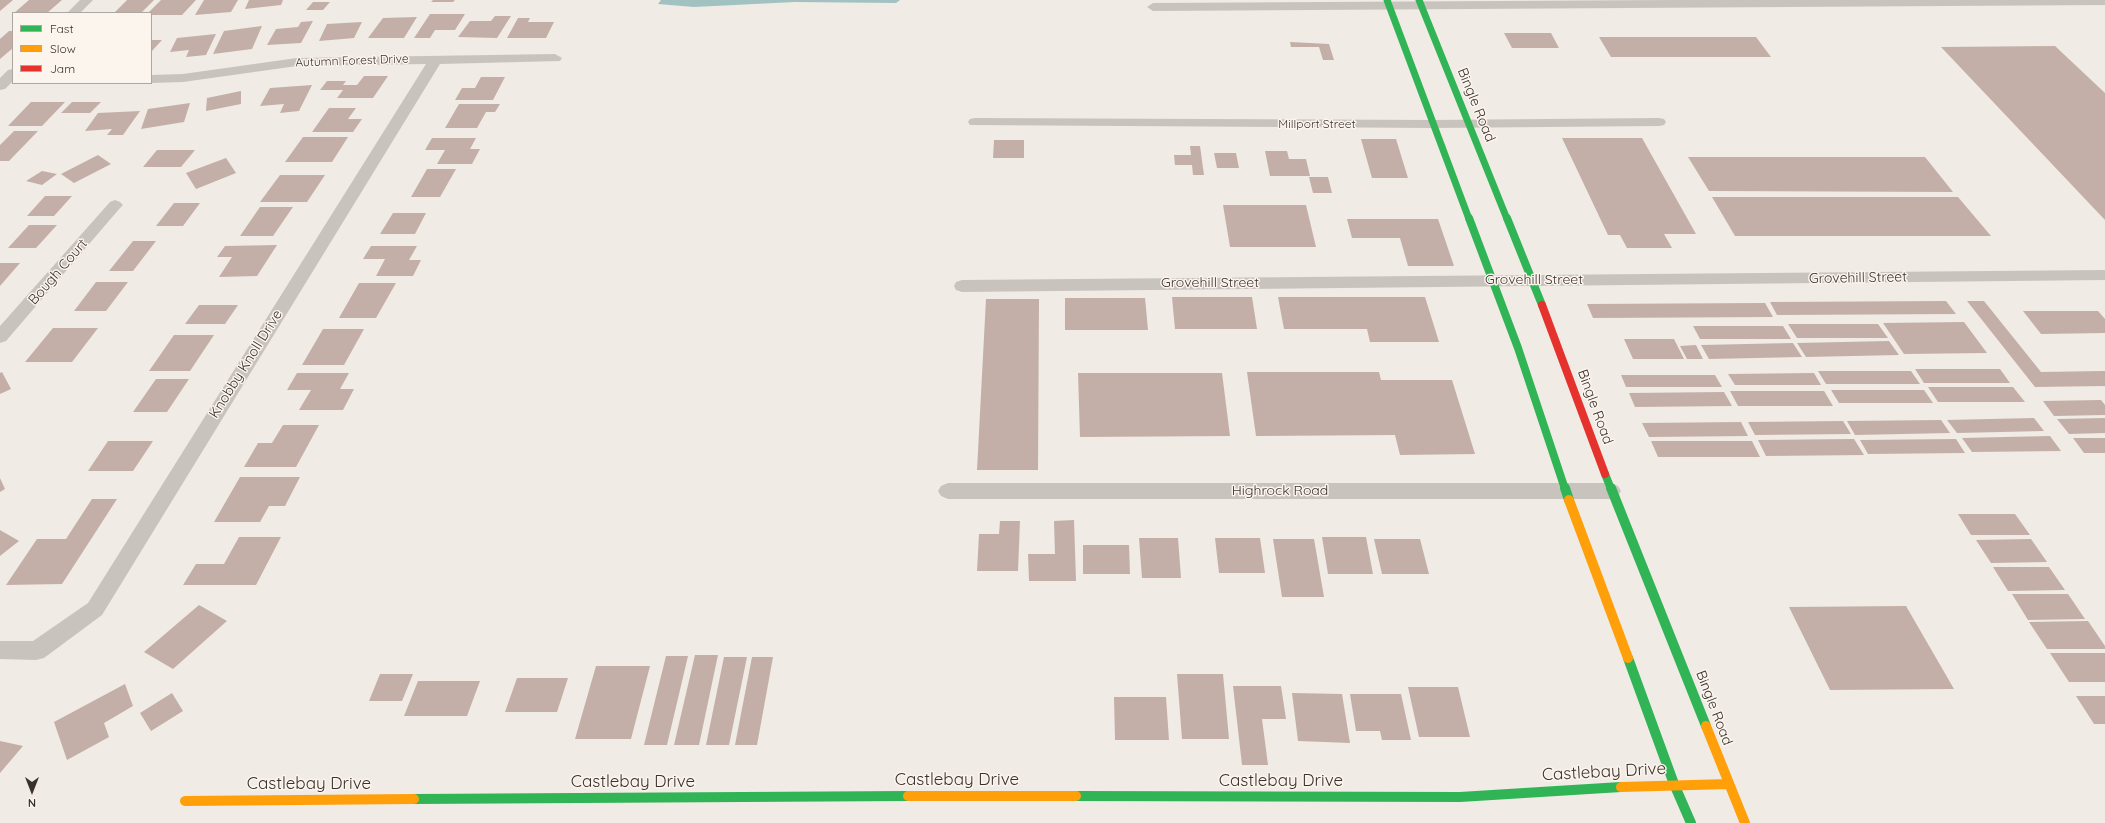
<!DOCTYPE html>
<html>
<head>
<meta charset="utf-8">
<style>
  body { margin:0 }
  #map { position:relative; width:2105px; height:823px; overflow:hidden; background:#f0ebe5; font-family:Quicksand,sans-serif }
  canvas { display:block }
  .legend { position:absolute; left:12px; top:12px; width:140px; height:72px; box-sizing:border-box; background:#fbf5ee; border:1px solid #aea6a0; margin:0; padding:5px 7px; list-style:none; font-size:12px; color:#3b302b }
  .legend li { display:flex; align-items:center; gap:8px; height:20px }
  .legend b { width:20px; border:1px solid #aea6a0 }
  .north { position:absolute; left:12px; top:771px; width:40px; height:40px; -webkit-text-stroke:3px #fbf5ee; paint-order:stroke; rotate:180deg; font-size:11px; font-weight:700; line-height:16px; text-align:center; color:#3b302b }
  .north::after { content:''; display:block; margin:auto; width:14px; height:18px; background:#3b302b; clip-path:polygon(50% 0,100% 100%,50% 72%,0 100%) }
</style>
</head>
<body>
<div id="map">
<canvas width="2105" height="823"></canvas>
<ul class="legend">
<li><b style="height:5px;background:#30b455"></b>Fast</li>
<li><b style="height:5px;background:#ff9f0a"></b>Slow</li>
<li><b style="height:5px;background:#e5322d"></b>Jam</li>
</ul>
<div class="north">N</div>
</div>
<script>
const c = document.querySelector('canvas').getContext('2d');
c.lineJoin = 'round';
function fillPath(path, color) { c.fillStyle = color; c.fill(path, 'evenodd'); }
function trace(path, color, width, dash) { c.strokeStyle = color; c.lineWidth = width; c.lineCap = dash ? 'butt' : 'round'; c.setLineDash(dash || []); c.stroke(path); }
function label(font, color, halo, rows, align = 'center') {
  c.font = font + ' Quicksand,sans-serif'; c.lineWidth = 3; c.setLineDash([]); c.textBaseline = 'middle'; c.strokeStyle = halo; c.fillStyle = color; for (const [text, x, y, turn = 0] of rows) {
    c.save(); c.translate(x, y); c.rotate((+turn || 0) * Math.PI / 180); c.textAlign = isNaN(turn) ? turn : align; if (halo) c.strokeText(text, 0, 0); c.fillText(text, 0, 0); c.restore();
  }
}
fillPath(new Path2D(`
  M661,0H900L896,3L795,2L694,7L658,4Z`), '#a1c2c1');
fillPath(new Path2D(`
  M0,0H13L0,11Z
  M29,0H62L47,13H14Z
  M127,0H154L141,13H114Z
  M161,0H196L182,15H151V13H148Z
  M204,0H238L231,12L195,15Z
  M249,0H283L281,5L245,9Z
  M433,0H455L453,2H431Z
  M313,2H330L323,10H306Z
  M430,14H465L455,30H435L430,38H414Z
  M495,16H511L497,38L458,37L470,21H491Z
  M417,17L404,38H368L383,18Z
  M518,18H530L528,22H554L546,38H507Z
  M313,21L301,43L267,45L276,29L298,27L301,22Z
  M362,22L354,38L319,41L327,24Z
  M262,26L252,49L213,54L224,31Z
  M9,31H13V48L0,59V39Z
  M1504,33H1551L1559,48H1512Z
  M216,34L206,55L186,57L189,50L170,52L177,38Z
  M1599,37H1756L1771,57H1611Z
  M151,40H162L151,52Z
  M1290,42L1329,44L1334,60H1323L1319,47H1291Z
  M2055,46L2105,93V220L1941,47Z
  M364,76H388L373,98H337L343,90H320L327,81H346L343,85H357Z
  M481,77H505L493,100H455L462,88H475Z
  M312,85L299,111L280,113L284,104L260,106L270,88Z
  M241,91V104L206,111L207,98Z
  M31,102H65L42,126H8Z
  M72,102H101L90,113H61Z
  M190,103L184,122L141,129L148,109Z
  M459,104H500L495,112H486L477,128H445Z
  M329,108H356L348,119H362L353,132H312Z
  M140,111L123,135H107L112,129L85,131L98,113Z
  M14,131H38L9,161H0V145Z
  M303,137H348L332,162H285Z
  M432,138H476L470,149H480L472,164H437L445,150H425Z
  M1562,138H1642L1696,234H1664L1672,248H1627L1620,235H1608Z
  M1361,139H1396L1408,178H1372Z
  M994,140H1024V158H993Z
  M1190,146H1200L1204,175H1193L1192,165H1175L1174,155H1191Z
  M157,150H195L181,167H143Z
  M1265,151H1287L1289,159H1306L1310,176H1270Z
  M1214,153H1236L1239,168H1217Z
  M98,155L111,164L74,183L61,174Z
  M1688,157H1925L1953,192L1709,191Z
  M226,158L236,173L196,189L186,173Z
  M427,169H456L440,197H411Z
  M42,171L57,174L42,185L26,181Z
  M280,175H325L307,202H260Z
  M1309,177H1328L1332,193H1313Z
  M45,196H72L54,216H27Z
  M1712,197H1958L1991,236H1735Z
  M174,203H200L183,226H156Z
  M1223,205H1306L1316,247H1230Z
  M260,207H293L273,236H240Z
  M393,213H426L415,234H380Z
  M1347,219H1438L1454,266H1408L1400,238H1352Z
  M29,225H57L36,248H8Z
  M133,241H156L133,271H109Z
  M277,245L257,276L219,277L232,257H217L225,246Z
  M371,246H417L409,260H421L413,276H376L385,259H363Z
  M0,263H20L0,286Z
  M96,282H128L106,311H74Z
  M359,283H396L376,318H339Z
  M1172,297H1252L1257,329H1175Z
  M1278,297H1425L1439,342H1370L1367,329H1284Z
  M1065,298H1145L1148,330H1065Z
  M986,299H1039L1038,470H977Z
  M1946,301L1956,314L1777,315L1770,302Z
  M1967,301H1984L2041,372L2105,371V386L2035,387Z
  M1765,303L1773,317L1593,318L1587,304Z
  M199,305H238L225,324H185Z
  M2023,311H2098L2105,319V333L2041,334Z
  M1964,322L1987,353L1904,354L1883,323Z
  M1788,324H1878L1888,338H1797Z
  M1693,326H1783L1791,339H1700Z
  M53,328H98L72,362H25Z
  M323,329H364L344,365H302Z
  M174,335H214L190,371H149Z
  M1624,339H1674L1684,359H1633Z
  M1889,341L1899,355L1806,357L1797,343Z
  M1793,343L1802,357L1709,359L1701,345Z
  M1696,345L1703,359H1687L1680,346Z
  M1915,369H2000L2010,383H1924Z
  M1818,371H1911L1920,384H1826Z
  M2,372L11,389L0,394V373Z
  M1247,372H1379L1381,380H1452L1475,454L1400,455L1395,435L1256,436Z
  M297,373H349L340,389H354L343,410H299L311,390H287Z
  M1078,373H1222L1230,436L1080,437Z
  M1814,373L1821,385H1735L1728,374Z
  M1621,375H1715L1722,387H1626Z
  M156,379H189L167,412H133Z
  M1928,387H2013L2025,402H1938Z
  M1831,390H1924L1933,403H1839Z
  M1730,391H1824L1833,406H1738Z
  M1724,392L1732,406L1635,407L1629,393Z
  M2101,400L2105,405V415L2054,416L2043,401Z
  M2034,418L2044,431L1957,433L1947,420Z
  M2105,418V433L2069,434L2057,419Z
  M1941,420L1950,433L1855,435L1847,421Z
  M1843,421L1851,434L1755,435L1748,422Z
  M1741,422L1748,436L1649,437L1642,423Z
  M283,425H319L296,467H244L258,443H272Z
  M2050,436L2061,451L1972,452L1962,438Z
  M2073,438H2105V453H2084Z
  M1854,439L1864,455L1766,456L1758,440Z
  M1956,439L1965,453L1868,454L1860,440Z
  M108,441H153L133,471H88Z
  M1651,441H1752L1760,457H1658Z
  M240,477H300L285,506H269L260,522H214Z
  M0,478L5,489L0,492Z
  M92,499H117L62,584L6,585L37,539H66Z
  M1958,514H2015L2030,535H1971Z
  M1074,520L1076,581H1029L1028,554H1055L1054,521Z
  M1000,521H1020L1018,571H977L979,534H999Z
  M0,530L19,541L0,556Z
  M239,537H281L256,585H183L196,564H224Z
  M1322,537H1366L1373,574H1328Z
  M1139,538H1178L1181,578H1142Z
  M1215,538H1260L1265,573H1219Z
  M1273,539H1314L1324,597H1282Z
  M1374,539H1420L1429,574H1382Z
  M2031,539L2047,562L1991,563L1976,540Z
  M1083,545H1129L1130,574H1083Z
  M1993,567H2049L2065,590L2008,591Z
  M2012,594H2068L2085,619L2028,620Z
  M199,605L227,621L173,669L144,652Z
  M1906,606L1954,689L1830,690L1789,607Z
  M2088,621L2105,646V649H2047L2029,622Z
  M2050,653H2105V682H2069Z
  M695,655H718L699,745H674Z
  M666,656H688L667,745H644Z
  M724,657H747L729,745H706Z
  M752,657H773L757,745H735Z
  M596,666H650L631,739H575Z
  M380,674H413L402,701H369Z
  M1177,674H1223L1229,739H1182Z
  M517,678H568L557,712H505Z
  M418,681H480L467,716H404Z
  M125,684L133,706L104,723L109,737L67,760L54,722Z
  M1233,686H1281L1286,719H1262L1268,765H1242Z
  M1408,687H1458L1470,737H1419Z
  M172,693L183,711L151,731L140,713Z
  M1292,693L1342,694L1350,743L1298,741Z
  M1350,694H1401L1411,740H1382L1380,731H1356Z
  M2076,696H2105V724H2094Z
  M1114,697H1166L1169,740H1115Z
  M0,741L23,746L0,773Z`), '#c3afa7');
fillPath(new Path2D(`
  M80,0H93L80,13H67Z
  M1670,0H2105V5L1153,11L1147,7L1153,3Z
  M555,54L562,58L560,61L440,64L102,615L44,658L36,660L0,659V641H33L88,603L426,64L297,66L183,82L151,83V75L183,74L297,58Z
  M13,69V81L5,89L0,90V78L8,70Z
  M975,118L1433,120L1659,118L1664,119L1666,122L1664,125L1659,126L1433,128L970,125L968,122L970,119Z
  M115,200L120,202L123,205L120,208L6,341L0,343V326L110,202Z
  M2105,270V280L962,292L956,290L954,286L956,282L962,280Z
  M948,483H1611L1618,486L1621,491L1618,496L1611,499H948L941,496L938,491L941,486Z`), '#c9c3be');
trace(new Path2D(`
  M1387,0L1469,219
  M1419,0L1507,219`), '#30b455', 7);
trace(new Path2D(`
  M1469,218L1518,348L1565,489
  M1507,218L1542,305
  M1605,474L1611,489`), '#30b455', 8);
trace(new Path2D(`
  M1565,488L1569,500
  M1611,488L1706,726
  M1628,658L1674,784L1691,823
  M1076,796L1460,797L1621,787
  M414,799L908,796`), '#30b455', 10);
trace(new Path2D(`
  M1569,500L1628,658
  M1706,726L1745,823
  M1621,787L1729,784
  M908,796H1076
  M185,801L414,799`), '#ff9f0a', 10);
trace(new Path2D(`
  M1542,305L1605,474`), '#e5322d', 8);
label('12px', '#3b302b', '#fbf5ee', [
  ["Autumn Forest Drive",352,61,-2],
  ["Millport Street",1317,124]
]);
label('14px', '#3b302b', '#fbf5ee', [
  ["Bingle Road",1476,105,68],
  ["Bough Court",58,272,-49],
  ["Grovehill Street",1858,278,-1],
  ["Grovehill Street",1534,280],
  ["Grovehill Street",1210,283],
  ["Knobby Knoll Drive",246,364,-58],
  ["Bingle Road",1595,407,70],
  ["Highrock Road",1280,491],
  ["Bingle Road",1714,708,69]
]);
label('17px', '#3b302b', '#fbf5ee', [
  ["Castlebay Drive",1604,772,-3],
  ["Castlebay Drive",957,780],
  ["Castlebay Drive",1281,781],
  ["Castlebay Drive",633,782],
  ["Castlebay Drive",309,784]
]);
</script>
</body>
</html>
